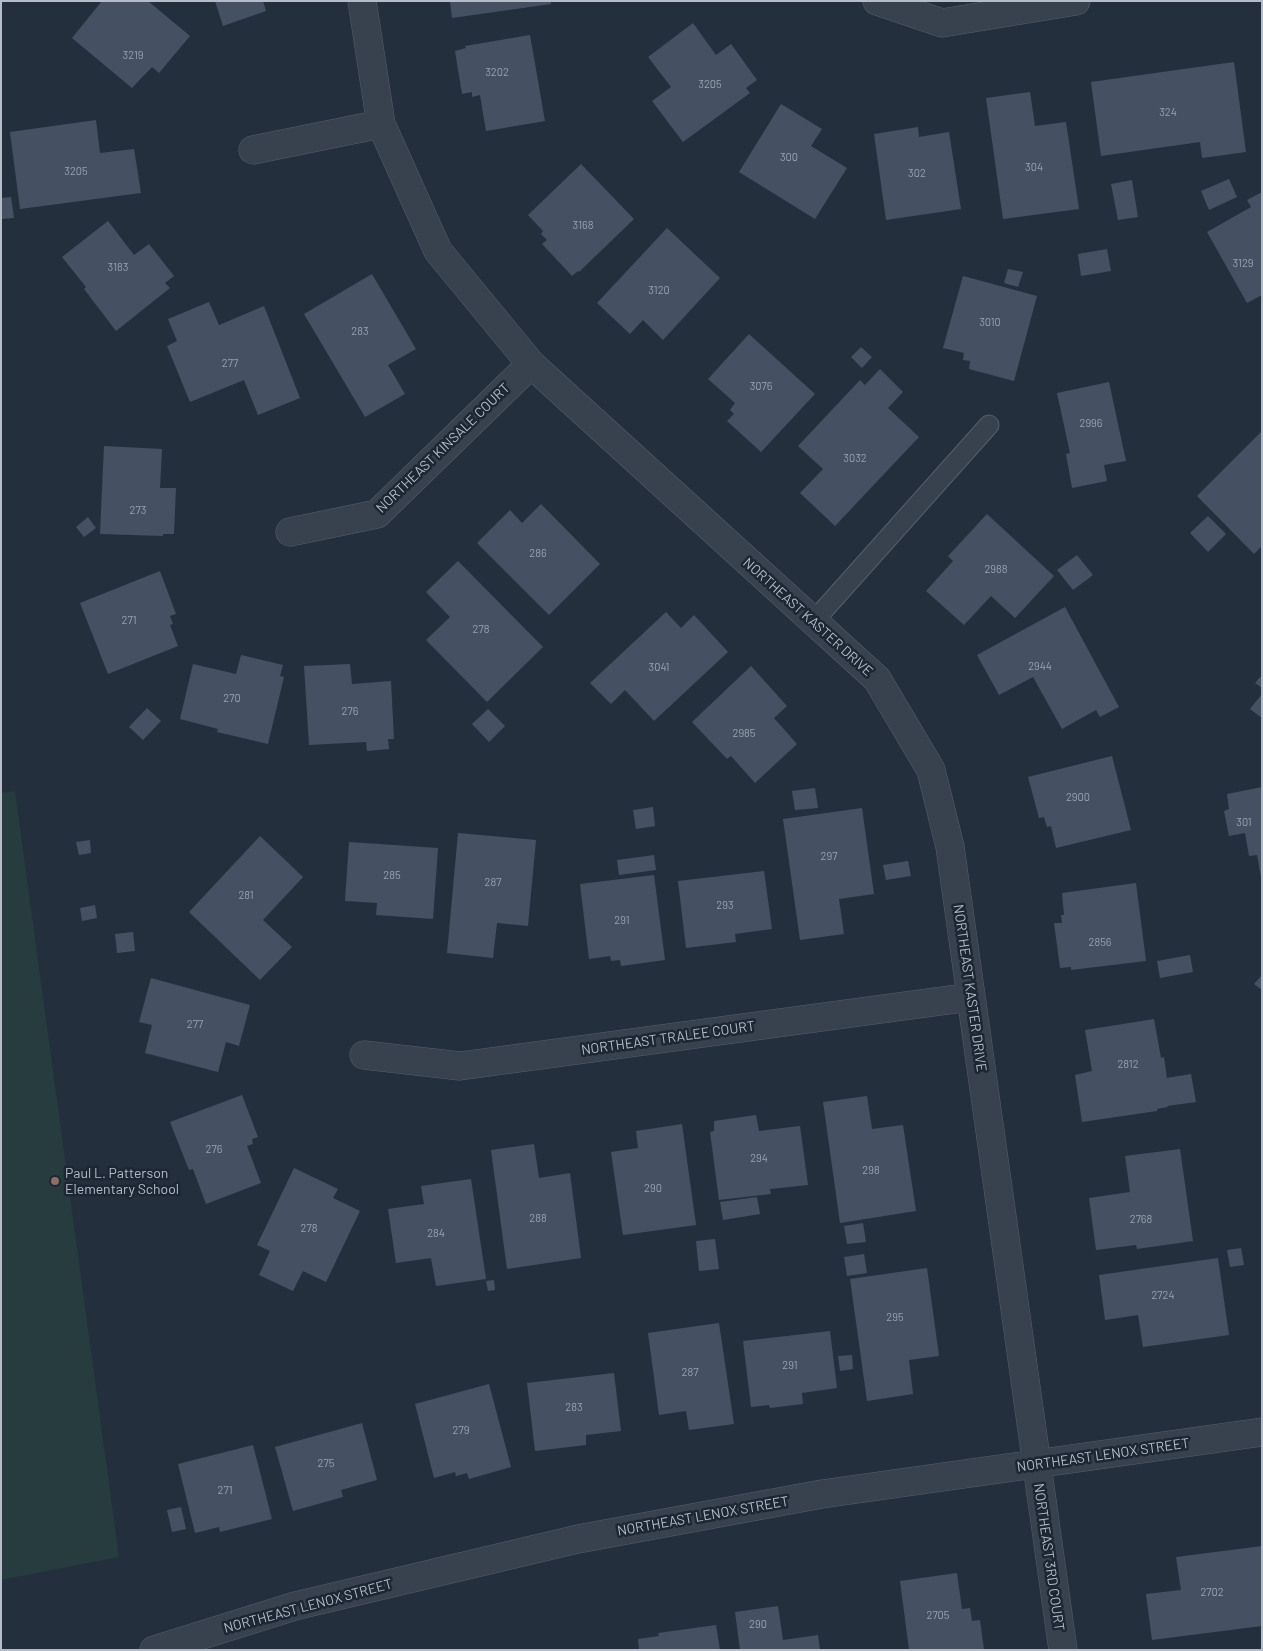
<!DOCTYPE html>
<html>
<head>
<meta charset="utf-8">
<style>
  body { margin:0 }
  #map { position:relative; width:1263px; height:1651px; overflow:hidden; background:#242f3e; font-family:Barlow,sans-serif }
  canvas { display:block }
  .frame { position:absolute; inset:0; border:2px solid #b4bcc9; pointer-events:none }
</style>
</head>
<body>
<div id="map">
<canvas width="1263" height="1651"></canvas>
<div class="frame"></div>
</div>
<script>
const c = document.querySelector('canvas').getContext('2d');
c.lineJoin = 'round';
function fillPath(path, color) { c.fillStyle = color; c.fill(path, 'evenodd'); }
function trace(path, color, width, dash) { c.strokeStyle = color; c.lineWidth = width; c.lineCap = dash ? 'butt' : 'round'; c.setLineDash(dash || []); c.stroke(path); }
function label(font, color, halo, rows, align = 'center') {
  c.font = font + ' Barlow,sans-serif'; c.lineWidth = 5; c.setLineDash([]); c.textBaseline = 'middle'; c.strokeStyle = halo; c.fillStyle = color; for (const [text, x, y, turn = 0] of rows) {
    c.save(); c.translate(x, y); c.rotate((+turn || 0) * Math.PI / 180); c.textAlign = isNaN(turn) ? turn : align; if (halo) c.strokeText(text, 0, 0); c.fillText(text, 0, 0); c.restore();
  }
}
fillPath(new Path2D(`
  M15,791L119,1557L1,1580V793Z`), '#263c3f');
fillPath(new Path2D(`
  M102,1H148L190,36L159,73L152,67L132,88L72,38Z
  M215,1H263L266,11L223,26Z
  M450,1H551V4L452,18Z
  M693,23L716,55L731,44L757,80L746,88L750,93L683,142L652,101L671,87L648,57Z
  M530,35L545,121L486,131L480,95L472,97V92L462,94L455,51L466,48L465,46Z
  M1234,62L1246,152L1202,158L1200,142L1101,156L1091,82Z
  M1030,92L1035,126L1066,122L1079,209L1003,219L986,98Z
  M781,104L822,129L811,146L847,168L815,219L739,172Z
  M96,120L100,153L134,149L141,193L20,209L10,132Z
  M918,127L919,137L949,132L961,209L886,220L874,134Z
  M581,164L634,219L579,272L578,271L572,276L542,244L547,240L541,234L543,231L528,215Z
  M1229,179L1237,197L1209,210L1201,191Z
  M1132,180L1138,217L1118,220L1111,184Z
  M1262,192V295L1247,303L1207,232L1251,207L1247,200Z
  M11,197L14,218L1,219V198Z
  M108,221L134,255L149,244L174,276L165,283L170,288L116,331L84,289L86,287L62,257Z
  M667,228L720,278L663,340L643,320L630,334L597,303Z
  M1107,249L1111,271L1081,276L1078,254Z
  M1008,269L1023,272L1018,287L1004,283Z
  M372,274L416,349L388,365L405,394L365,417L304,314Z
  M963,276L1037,296L1014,381L969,369L970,361L963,360L964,353L943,348Z
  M209,302L219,325L264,306L300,398L258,415L244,380L190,402L167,346L177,341L168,319Z
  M749,334L815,394L761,452L727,421L734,414L730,410L735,403L708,379Z
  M861,347L872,357L862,368L851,357Z
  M880,369L903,392L888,408L919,437L835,526L800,493L823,469L798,446L860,380L865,385Z
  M1109,382L1126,461L1104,465L1107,481L1072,488L1066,454L1070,453L1057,393Z
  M1262,431V546L1254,554L1197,496Z
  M104,446L162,449L160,488H176L174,534H163V536L100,534Z
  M541,504L600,564L549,615L477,543L510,510L522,523Z
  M987,514L1054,576L1015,618L991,596L964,625L926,591L953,561L948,556Z
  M1208,516L1226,534L1208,552L1190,533Z
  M88,517L96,528L84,537L76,527Z
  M1077,555L1093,575L1073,590L1057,570Z
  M458,561L543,647L487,702L426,640L450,617L426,592Z
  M160,571L176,614L170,616L173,624L170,625L178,646L108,674L80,603Z
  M1065,607L1119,707L1100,717L1096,710L1062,729L1033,677L999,695L977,655Z
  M666,612L681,628L694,615L728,652L654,721L625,690L611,704L590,683Z
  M241,655L283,665L280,676L284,677L268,744L217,732L218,729L180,719L193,664L236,674Z
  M350,664L352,684L391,681L394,739H388L389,749L367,751L366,742L309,745L304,666Z
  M751,666L787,706L774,718L797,744L755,783L731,756L727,759L692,722Z
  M1262,675V688L1255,683Z
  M1262,694V718L1250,709Z
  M147,708L161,721L143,740L129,727Z
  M488,709L505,726L489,742L472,724Z
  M1112,756L1131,830L1056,848L1051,826L1047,827L1044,817L1039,818L1028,777Z
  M1262,787V877H1261L1257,855L1249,856L1245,833L1229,836L1224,811L1229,809L1227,794Z
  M815,788L818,808L795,810L792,791Z
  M653,807L655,826L636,829L633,810Z
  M862,808L874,894L839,899L844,934L800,940L783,819Z
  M458,833L536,840L528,926L497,923L493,958L447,953Z
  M260,836L303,877L263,920L292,947L260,980L189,912Z
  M90,840L91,853L79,855L76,842Z
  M349,842L438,848L433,919L376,915L377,903L345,901Z
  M654,855L656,870L619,875L617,860Z
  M908,861L911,876L886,880L883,865Z
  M764,871L772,929L735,934L736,942L686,948L678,881Z
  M654,875L665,960L621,966L620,960L611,961L610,956L589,959L580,884Z
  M1136,883L1146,961L1071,970V967L1060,968L1054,923H1062L1061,915H1064L1062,893Z
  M95,905L97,918L82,921L80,908Z
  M133,932L135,951L117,953L115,934Z
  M1190,955L1193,972L1160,978L1157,961Z
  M1262,975V990L1254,984Z
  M151,978L250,1005L239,1046L226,1042L218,1072L145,1053L152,1025L139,1022Z
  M1154,1019L1161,1058L1164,1057L1167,1078L1191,1074L1196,1102L1167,1106L1168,1107L1157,1109V1111L1082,1122L1075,1075L1092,1071L1085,1030Z
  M242,1095L258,1137L252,1139L253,1144L247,1146L261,1183L206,1204L193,1169L189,1170L170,1122Z
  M867,1096L872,1129L903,1125L916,1211L840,1223L823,1102Z
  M756,1115L759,1131L800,1126L808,1185L770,1189L771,1194L719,1200L710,1132L714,1131V1121Z
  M682,1124L696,1225L623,1235L611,1152L638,1148L636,1131Z
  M534,1144L539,1178L570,1173L581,1258L507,1269L491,1150Z
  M1180,1149L1193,1241L1137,1249L1136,1245L1096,1250L1089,1198L1130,1192L1125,1156Z
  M294,1168L338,1189L333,1198L360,1211L326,1282L303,1271L293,1291L259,1275L270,1251L257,1245Z
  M471,1179L486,1279L436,1286L431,1258L396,1263L388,1209L424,1204L421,1186Z
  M757,1197L760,1214L723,1220L720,1202Z
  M863,1223L866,1242L847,1244L844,1226Z
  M715,1239L719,1269L699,1271L696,1241Z
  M1241,1248L1244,1265L1230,1267L1227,1250Z
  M864,1254L867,1273L847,1276L844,1257Z
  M1218,1258L1229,1335L1143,1347L1138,1315L1105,1320L1099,1275Z
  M927,1268L939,1356L909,1360L913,1394L867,1401L850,1279Z
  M494,1280L495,1290L488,1291L486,1281Z
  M719,1323L734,1424L689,1430L686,1411L659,1415L648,1333Z
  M830,1331L837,1388L802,1393L803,1404L770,1408L769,1405L751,1407L743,1341Z
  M852,1355L853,1369L840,1371L838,1356Z
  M614,1373L621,1431L586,1435V1445L535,1451L527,1383Z
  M489,1384L511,1467L469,1479L467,1473L456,1476L455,1472L434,1478L415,1404Z
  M362,1423L377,1480L341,1490L343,1497L293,1511L275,1447Z
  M253,1445L272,1519L220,1532L219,1527L195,1533L178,1464Z
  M181,1507L186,1529L172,1532L167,1510Z
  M1262,1546V1626L1152,1640L1146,1594L1181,1590L1176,1557Z
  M957,1573L962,1609L970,1608L972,1621L980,1620L984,1650H909L900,1581Z
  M778,1606L783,1640L818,1635L820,1650H740L735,1612Z
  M716,1625L720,1650H639L638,1639L659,1636L658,1633Z`), '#455162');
const lane = new Path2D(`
  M813,622L989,425`);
const street = new Path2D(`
  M362,1L381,124L438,251L531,364L877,679L931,770L950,847L1063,1650
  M877,1L942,23L1076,1
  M253,150L381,124
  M290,532L377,514L531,364
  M364,1055L460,1066L971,997
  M154,1650L295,1606L578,1539L822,1494L1262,1432`);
trace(lane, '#565f6c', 21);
trace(street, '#565f6c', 29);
trace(lane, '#38414e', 19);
trace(street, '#38414e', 28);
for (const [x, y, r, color] of [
  [55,1181,5,"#8d6e63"]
]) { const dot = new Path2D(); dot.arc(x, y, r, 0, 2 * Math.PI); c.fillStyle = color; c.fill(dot); trace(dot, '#1d2633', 2); }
label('11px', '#98a1af', null, [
  ["3219",133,55],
  ["3202",497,72],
  ["3205",710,84],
  ["324",1168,112],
  ["300",789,157],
  ["304",1034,167],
  ["3205",76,171],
  ["302",917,173],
  ["3168",583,225],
  ["3129",1243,263],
  ["3183",118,267],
  ["3120",659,290],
  ["3010",990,322],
  ["283",360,331],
  ["277",230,363],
  ["3076",761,386],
  ["2996",1091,423],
  ["3032",855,458],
  ["273",138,510],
  ["286",538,553],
  ["2988",996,569],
  ["271",129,620],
  ["278",481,629],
  ["2944",1040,666],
  ["3041",659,667],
  ["270",232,698],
  ["276",350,711],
  ["2985",744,733],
  ["2900",1078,797],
  ["301",1244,822],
  ["297",829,856],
  ["285",392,875],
  ["287",493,882],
  ["281",246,895],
  ["293",725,905],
  ["291",622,920],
  ["2856",1100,942],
  ["277",195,1024],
  ["2812",1128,1064],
  ["276",214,1149],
  ["294",759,1158],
  ["298",871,1170],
  ["290",653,1188],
  ["288",538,1218],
  ["2768",1141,1219],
  ["278",309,1228],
  ["284",436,1233],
  ["2724",1163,1295],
  ["295",895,1317],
  ["291",790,1365],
  ["287",690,1372],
  ["283",574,1407],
  ["279",461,1430],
  ["275",326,1463],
  ["271",225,1490],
  ["2702",1212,1592],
  ["2705",938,1615],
  ["290",758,1624]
]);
label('14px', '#b4bcc9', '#1d2633', [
  ["NORTHEAST KINSALE COURT",443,448,-44],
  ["NORTHEAST KASTER DRIVE",808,617,42],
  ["NORTHEAST KASTER DRIVE",970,988,82],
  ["NORTHEAST TRALEE COURT",668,1038,-8],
  ["NORTHEAST LENOX STREET",1103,1455,-8],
  ["NORTHEAST LENOX STREET",703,1516,-10],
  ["NORTHEAST 3RD COURT",1049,1557,82],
  ["NORTHEAST LENOX STREET",308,1606,-15]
]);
label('14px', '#b4bcc9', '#1d2633', [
  ["Paul L. Patterson",65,1173],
  ["Elementary School",65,1189]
], 'left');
</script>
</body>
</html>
